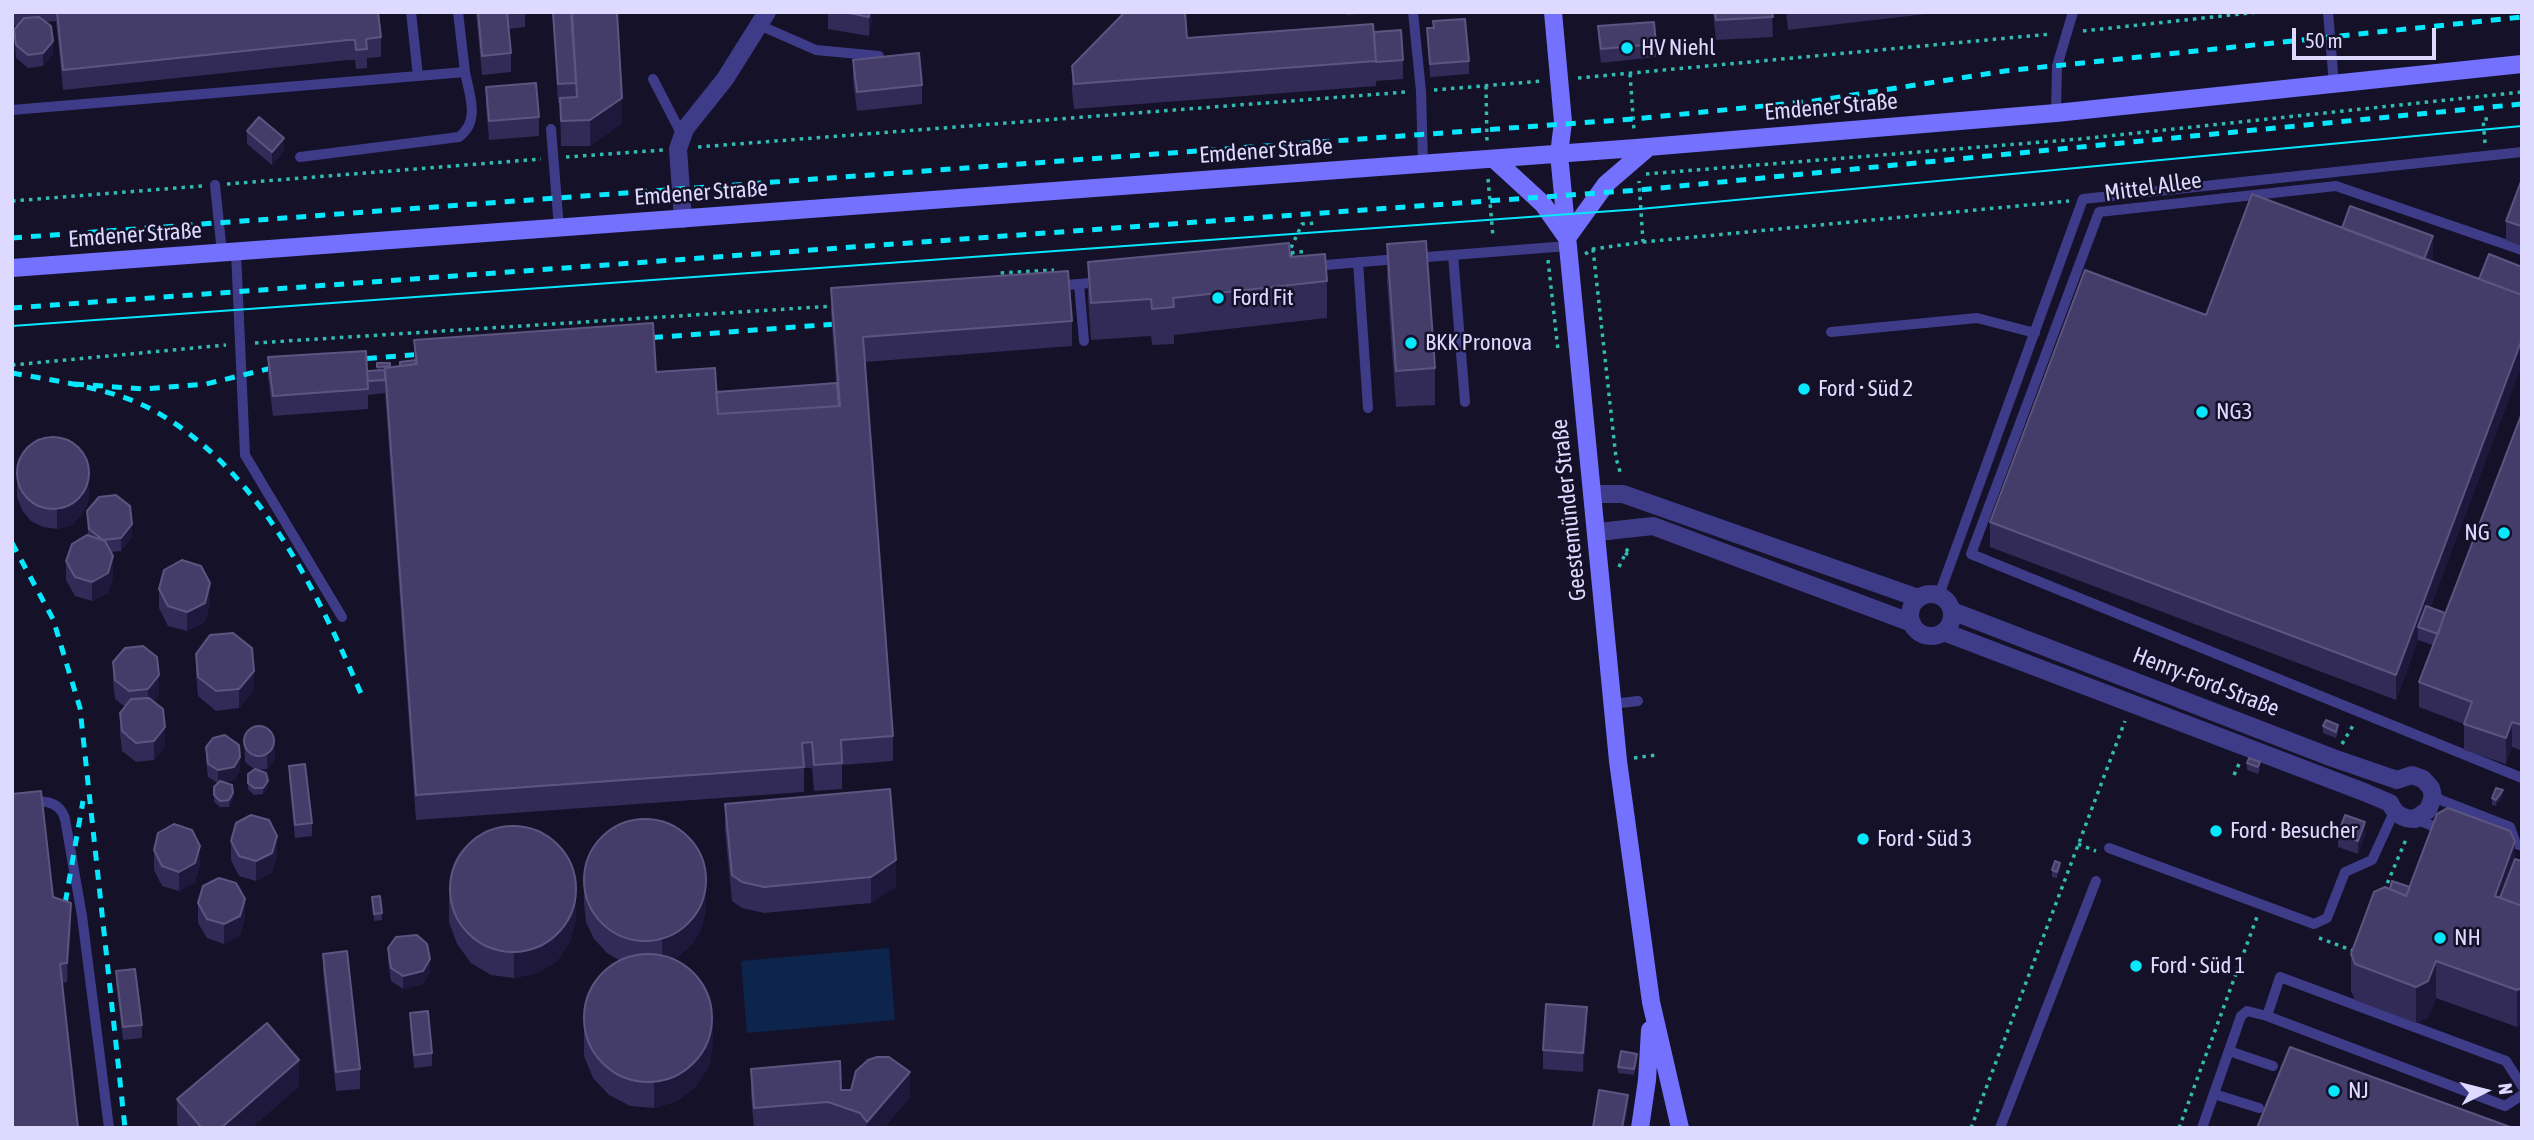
<!DOCTYPE html>
<html>
<head>
<meta charset="utf-8">
<style>
  body { margin:0 }
  #map { position:relative; width:2534px; height:1140px; overflow:hidden; background:#151129; font-family:"Asap Condensed",sans-serif }
  canvas { display:block }
  .frame { position:absolute; inset:0; border:14px solid #ddd9ff; pointer-events:none }
  .north { position:absolute; left:2450px; top:1056px; width:70px; height:70px; -webkit-text-stroke:5px #151129; paint-order:stroke; rotate:84deg; font-size:19px; font-weight:700; line-height:28px; text-align:center; color:#ddd9ff }
  .north::after { content:''; display:block; margin:auto; width:24px; height:32px; background:#ddd9ff; clip-path:polygon(50% 0,100% 100%,50% 72%,0 100%) }
  .scale { position:absolute; left:2292px; top:28px; width:144px; height:32px; box-sizing:border-box; border:4px solid #ddd9ff; border-top:0; padding-left:9px; font-size:21px; line-height:24px; white-space:nowrap; color:#ddd9ff; -webkit-text-stroke:5px #151129; paint-order:stroke }
</style>
</head>
<body>
<div id="map">
<canvas width="2534" height="1140"></canvas>
<div class="frame"></div>
<div class="north">N</div>
<div class="scale">50 m</div>
</div>
<script>
const c = document.querySelector('canvas').getContext('2d');
c.lineJoin = 'round';
function fillPath(path, color) { c.fillStyle = color; c.fill(path, 'evenodd'); }
function trace(path, color, width, dash) { c.strokeStyle = color; c.lineWidth = width; c.lineCap = dash ? 'butt' : 'round'; c.setLineDash(dash || []); c.stroke(path); }
function label(font, color, halo, rows, align = 'center') {
  c.font = font + ' "Asap Condensed",sans-serif'; c.lineWidth = 5; c.setLineDash([]); c.textBaseline = 'middle'; c.strokeStyle = halo; c.fillStyle = color; for (const [text, x, y, turn = 0] of rows) {
    c.save(); c.translate(x, y); c.rotate((+turn || 0) * Math.PI / 180); c.textAlign = isNaN(turn) ? turn : align; if (halo) c.strokeText(text, 0, 0); c.fillText(text, 0, 0); c.restore();
  }
}
fillPath(new Path2D(`
  M889,948L895,1020L747,1033L741,961Z`), '#0d254c');
trace(new Path2D(`
  M2083,31L2259,12
  M1630,74L1634,130
  M1578,78L2051,34
  M1486,86L1487,143
  M1434,90L1542,81
  M2485,143L2483,119H2488
  M698,147L1406,92
  M566,157L663,150
  M1646,174L2080,139L2522,92
  M1488,179L1493,237
  M227,184L541,159
  M12,201L202,186
  M1643,242L2069,201
  M1593,249L1616,458L1621,475
  M1291,253L1308,251
  M1585,254L1593,249L1643,242L1639,181
  M1291,256L1290,250L1302,224L1317,223
  M1548,260L1558,350
  M995,279L1000,273L1054,270
  M255,343L834,306
  M12,365L226,345
  M1625,553L1632,557
  M1619,567L1629,546
  M2342,744L2354,724
  M1634,758L1656,755
  M2234,775L2239,764
  M2078,844L2096,851
  M2384,891L2407,837
  M2319,938L2354,951
  M1971,1128L2125,721
  M2179,1128L2257,917`), '#31bbb1', 3.5, [3.5, 5]);
trace(new Path2D(`
  M411,12L418,76
  M1413,12L1421,91L1423,164
  M2328,12L2334,84
  M759,25L816,50L879,56
  M653,79L682,135
  M12,110L465,72L458,12
  M2056,113L2057,66L2073,12
  M551,129L559,228
  M300,157L459,137C481,121 469,94 465,72
  M215,185L222,253
  M2522,250L2336,186L2099,212L1971,554L2522,778
  M236,252L245,455L342,617
  M1453,255L1465,402
  M1414,258L1568,246
  M1358,262L1368,408
  M1313,266L1398,259
  M1079,284L1084,341
  M1055,286L1101,282
  M1831,332L1977,318L2035,333
  M1939,595L2083,199L2522,152
  M1612,704L1638,701
  M2433,797L2510,827L2516,844L2522,846
  M12,803C33,802 58,795 65,819L82,916L109,1128
  M2415,819L2446,831
  M2109,848L2314,924L2327,918L2345,872L2372,860L2394,812
  M2229,1051L2273,1066
  M2522,1086L2506,1061L2280,977L2267,1016L2505,1106L2522,1095
  M2214,1094L2259,1108
  M2000,1128L2096,881
  M2202,1128L2241,1016L2247,1011L2267,1016`), '#3e3c88', 10);
trace(new Path2D(`
  M683,219L678,149L685,129L725,79L767,12
  M1593,494H1623L1918,598
  M1598,532L1653,526L1912,623
  M1910 615a21 21 0 1 1 42 0a21 21 0 1 1-42 0Z
  M1944,632L2364,792L2390,803C2395,814 2402,819 2415,819L2428,810L2433,797L2431,788L2423,779L2412,775L2397,780L2333,758L1952,611`), '#3e3c88', 18);
trace(new Path2D(`
  M1553,12L1563,122L1559,154L1618,761L1651,1002L1680,1128
  M1494,159L1543,204L1567,238L1606,184L1649,147
  M12,268L1636,148L2056,113L2522,64
  M1640,1128L1647,1080L1650,1030`), '#7371fe', 18);
trace(new Path2D(`
  M12,326L1640,209L2522,126`), '#07e7fd', 2);
trace(new Path2D(`
  M12,238L1633,119L1814,101L2005,71L2522,17
  M12,308L1639,190L2522,104
  M634,339L850,323
  M348,360L435,353
  M12,373C56,381 111,388 151,409C258,467 316,589 362,696
  M74,384L144,389L206,384L288,364
  M12,543L53,619L80,708L125,1128
  M62,921L83,801`), '#07e7fd', 5, [10, 9]);
fillPath(new Path2D(`
  M12,12H378L381,37V57L367,58V68L356,69L355,60H348L63,90L56,21L46,22L53,54L43,66L28,68L16,58L14,30L19,25L13,26Z
  M476,12H525V27L509,29L511,53V72L482,75Z
  M552,12H617L622,123L590,146H561L560,103H558Z
  M828,12H873L869,36L828,29Z
  M1347,12H1376L1347,15Z
  M1713,12H1772L1773,37L1716,40Z
  M1786,12H1935V13L1788,30Z
  M1433,21L1469,61V74L1430,77L1427,28H1433Z
  M1598,26L1656,44V57L1601,63L1598,39Z
  M1374,32L1403,60V79L1376,81V86L1074,109L1072,91V66L1187,38Z
  M853,60L922,85V104L857,111L853,80Z
  M486,87L539,117V136L489,140L486,106Z
  M247,131L284,151L272,165L247,144Z
  M2522,179L2521,246L2506,240V221Z
  M2342,228L2433,256L2430,261V608L2445,613L2522,413V751L2512,747L2506,764L2464,750V724L2419,707V682L2433,645L2418,640L2396,700L1990,547V522L2206,315Z
  M1387,244L1435,368V405L1396,407L1387,281Z
  M1290,257L1327,281V318L1174,335V344L1152,345L1151,336L1091,340L1088,298V262Z
  M831,288L1072,321V346L865,362L893,736V761L842,765V789L814,791L812,768H804V792L416,820L385,393L368,395V409L273,416L268,377V357L367,371H377V367L390,363V367L400,366L414,360V340L656,372L716,392L836,383L831,314Z
  M17,477L89,489L88,503L81,515L71,525L57,529L43,527L31,521L22,510L17,497Z
  M87,511L132,537L121,551L111,552L113,576L108,593L92,601L75,596L66,580V561L88,536Z
  M159,589L210,603L205,622L187,631L168,626L159,608Z
  M196,654L254,690L239,708L216,711L198,696L196,673Z
  M113,662L159,695L154,701L165,746L154,760L136,762L122,751L120,733V713L125,707L115,699L113,681Z
  M2323,726L2338,732L2336,738L2323,733Z
  M244,737L275,759L267,769L257,770L268,788L263,794L254,795L248,789V774L254,769L245,762Z
  M206,747L240,770L234,780L224,782L233,800L229,807H220L214,802V787L218,783L208,777L206,760Z
  M2249,758L2260,769L2258,774L2247,770V763Z
  M289,766L312,823V836L295,838L289,779Z
  M2503,797L2496,806L2492,805V798Z
  M725,804L896,886L871,903L764,913L742,908L732,901L725,830Z
  M2338,834L2365,835L2358,854L2338,847Z
  M231,841L277,855L272,872L256,881L239,876L231,860Z
  M154,850L200,865L195,882L179,891L162,886L154,870Z
  M2515,859L2522,861V1025L2517,1027L2436,998L2428,1018L2416,1023L2355,1000L2351,991V954L2390,889L2410,887Z
  M2052,870H2060L2057,878L2052,877Z
  M584,877L706,908L702,927L693,943L679,956L674,958L713,1042L709,1066L696,1086L677,1101L654,1108L630,1106L609,1095L593,1078L584,1056V1006L619,960L607,953L594,939L586,922L584,903Z
  M53,897L71,922L67,982L62,983Z
  M372,897L382,913V920L374,921Z
  M449,897L576,919L570,942L557,961L537,973L514,978L491,975L471,963L457,944L449,922Z
  M198,903L245,918L240,935L224,944L207,938L198,923Z
  M388,948L430,972L423,984L403,989L391,981L388,961Z
  M323,954L360,1069V1089L336,1091L323,973Z
  M116,971L142,1025V1038L123,1040L116,984Z
  M410,1013L432,1053V1066L414,1068L410,1026Z
  M1587,1026L1583,1072L1543,1069V1050Z
  M1637,1061L1634,1075L1618,1073V1067Z
  M751,1069L841,1090L910,1097L884,1128H754L751,1095Z
  M299,1086L251,1128H180L177,1124V1099Z`), '#322a57');
fillPath(new Path2D(`
  M869,12H873L869,36Z
  M53,41V54L43,66V53Z
  M622,98V123L590,146V120Z
  M284,138V151L272,165V152Z
  M2433,236V256L2422,283V264Z
  M2522,339V365L2423,628L2418,627V640L2396,700V675Z
  M89,470L88,503L81,515L71,525L57,529V509Z
  M132,524V537L121,551V538Z
  M113,556V576L108,593L92,601V582Z
  M210,583V603L205,622L187,631V612Z
  M254,671V690L239,708V689Z
  M159,675V695L148,709V689Z
  M2512,722V747L2506,764V738Z
  M165,727V746L154,760V741Z
  M275,746V759L267,769V755Z
  M240,757V770L234,780L218,784V770Z
  M268,781V788L263,794V788Z
  M2503,790V797L2496,806V800Z
  M233,793V800L229,807V800Z
  M2365,822V835L2358,854V841Z
  M277,836V855L272,872L256,881V861Z
  M2515,841V878L2501,915L2495,896Z
  M200,846V865L195,882L179,891V872Z
  M896,860V886L871,903V877Z
  M2060,863V870L2057,878V872Z
  M706,882V908L702,927L693,943L679,956L662,964V939Z
  M576,893V919L570,942L557,961L537,973L514,978V953Z
  M245,899V918L240,935L224,944V924Z
  M71,903V922L67,982V963Z
  M430,959V972L423,984L403,989V976Z
  M2436,961V998L2428,1018L2416,1023V987Z
  M2522,988V1025L2517,1027V990Z
  M1587,1007V1026L1583,1072V1053Z
  M713,1017V1042L709,1066L696,1086L677,1101L654,1108V1082Z
  M299,1060V1086L251,1128H221Z
  M910,1072V1097L884,1128H867V1122Z
  M1628,1095V1108L1624,1128H1622Z`), '#1f183d');
const building = new Path2D(`
  M57,12H378L381,37L366,39L367,49L356,50L355,40H348L63,70Z
  M478,12H507L511,53L482,56Z
  M553,12H571L576,83L558,84Z
  M572,12H617L622,98L590,120L561,121L560,98L577,97Z
  M844,12H869V17Z
  M1125,12H1185L1187,38L1373,24L1376,61L1074,84L1072,66Z
  M1715,12H1772L1773,17L1716,20Z
  M39,17L51,26L53,41L43,53L28,55L16,45L14,30L24,18Z
  M1465,19L1469,61L1430,64L1427,28H1434L1433,21Z
  M1654,22L1656,44L1601,49L1598,26Z
  M1401,30L1403,60L1376,62L1374,32Z
  M919,53L922,85L857,92L853,60Z
  M536,83L539,117L489,121L486,87Z
  M259,117L284,138L272,152L247,131Z
  M2522,179V225L2521,226L2506,221Z
  M2252,194L2522,295V339L2396,675L1990,522L2085,270L2206,315Z
  M2350,206L2433,236L2424,259L2342,228Z
  M1426,241L1435,368L1396,371L1387,244Z
  M1289,243L1290,257L1325,254L1327,281L1173,298L1174,307L1152,309L1151,299L1091,303L1088,262Z
  M2489,254L2522,267V295L2479,279Z
  M1068,271L1072,321L863,337L893,736L841,740L842,763L814,765L812,742L802,743L804,767L416,795L385,368L417,364L414,340L653,323L656,372L715,368L718,414L840,406L831,288Z
  M366,351L368,389L273,396L268,357Z
  M416,360V364L400,366V362Z
  M377,363H390V366L377,367Z
  M385,370V380L368,381L367,371Z
  M837,383L839,406L718,414L716,392Z
  M2522,413V725L2512,722L2506,738L2464,724L2472,702L2419,682Z
  M17 473a36 36 0 1 1 72 0a36 36 0 1 1-72 0Z
  M116,495L130,506L132,524L121,538L103,540L89,529L87,511L99,497Z
  M87,535L105,541L113,556L108,573L92,582L75,577L66,561L72,544Z
  M182,560L201,566L210,583L205,603L187,612L168,606L159,589L164,570Z
  M2426,606L2445,613L2438,634L2418,627Z
  M233,633L252,648L254,671L239,689L216,691L198,677L196,654L210,635Z
  M143,646L157,657L159,675L148,689L129,691L115,680L113,662L125,648Z
  M149,698L163,709L165,727L154,741L136,743L122,731L120,713L131,699Z
  M2326,720L2338,725L2336,732L2323,726Z
  M244 741a15 15 0 1 1 30 0a15 15 0 1 1-30 0Z
  M225,735L239,745L240,757L234,767L218,770L208,764L206,747L213,738Z
  M2249,758L2260,762L2258,767L2247,763Z
  M305,764L312,823L295,825L289,766Z
  M255,769L266,773L268,781L263,788H254L248,783V774Z
  M220,781L232,785L233,793L229,800L220,801L214,795V787Z
  M2496,788L2503,790L2496,800L2492,798Z
  M890,789L896,860L871,877L764,887L742,882L732,875L725,804Z
  M41,791L53,897L71,903L67,963L60,964L78,1128H12V794Z
  M2448,808L2510,831L2515,841L2495,896L2522,906V988L2517,990L2436,961L2428,981L2416,987L2355,964L2351,954L2374,892L2385,887L2406,896L2437,814Z
  M251,815L269,820L277,836L272,853L256,861L239,856L231,841L236,823Z
  M2345,815L2365,822L2358,841L2338,834Z
  M584 880a61 61 0 1 1 122 0a61 61 0 1 1-122 0Z
  M174,824L192,830L200,846L195,863L179,872L162,866L154,850L158,833Z
  M450 889a63 63 0 1 1 126 0a63 63 0 1 1-126 0Z
  M2515,859L2522,861V906L2500,898Z
  M2055,861L2060,863L2057,872L2052,870Z
  M219,878L236,883L245,899L240,916L224,924L207,919L198,903L203,886Z
  M2392,881L2410,887L2406,896L2390,889Z
  M380,896L382,913L374,914L372,897Z
  M417,935L427,944L430,959L423,971L403,976L391,968L388,948L396,937Z
  M347,951L360,1069L336,1072L323,954Z
  M584 1018a64 64 0 1 1 128 0a64 64 0 1 1-128 0Z
  M135,969L142,1025L123,1027L116,971Z
  M1546,1004L1587,1007L1583,1053L1543,1050Z
  M428,1011L432,1053L414,1055L410,1013Z
  M267,1023L299,1060L221,1128H202L177,1099Z
  M2290,1047L2513,1128H2257Z
  M1621,1051L1637,1054L1634,1069L1618,1067Z
  M877,1057H889L910,1072L867,1122L860,1113L828,1102L754,1108L751,1069L840,1061L841,1090H851L856,1071L868,1060Z
  M1599,1090L1628,1095L1622,1128H1593Z`);
fillPath(building, '#443d69');
trace(building, '#5c5580', 2);
for (const [x, y, r, color] of [
  [1627,48,7,"#07e7fd"],
  [1218,298,7,"#07e7fd"],
  [1411,343,7,"#07e7fd"],
  [1804,389,7,"#07e7fd"],
  [2202,412,7,"#07e7fd"],
  [2504,533,7,"#07e7fd"],
  [2216,831,7,"#07e7fd"],
  [1863,839,7,"#07e7fd"],
  [2440,938,7,"#07e7fd"],
  [2136,966,7,"#07e7fd"],
  [2334,1091,7,"#07e7fd"]
]) { const dot = new Path2D(); dot.arc(x, y, r, 0, 2 * Math.PI); c.fillStyle = color; c.fill(dot); trace(dot, '#151129', 2.5); }
label('23px', '#ddd9ff', '#151129', [
  ["HV Niehl",1641,48],
  ["Ford Fit",1232,298],
  ["BKK Pronova",1425,343],
  ["Ford • Süd 2",1818,389],
  ["NG3",2216,412],
  ["NG",2490,533,"right"],
  ["Ford • Besucher",2230,831],
  ["Ford • Süd 3",1877,839],
  ["NH",2454,938],
  ["Ford • Süd 1",2150,966],
  ["NJ",2348,1091]
], 'left');
label('23px', '#ddd9ff', '#151129', [
  ["Emdener Straße",1831,107,-5],
  ["Emdener Straße",1266,151,-4],
  ["Mittel Allee",2153,187,-8],
  ["Emdener Straße",701,193,-4],
  ["Emdener Straße",135,235,-4],
  ["Geestemünder Straße",1569,510,-96],
  ["Henry-Ford-Straße",2206,682,21]
]);
</script>
</body>
</html>
